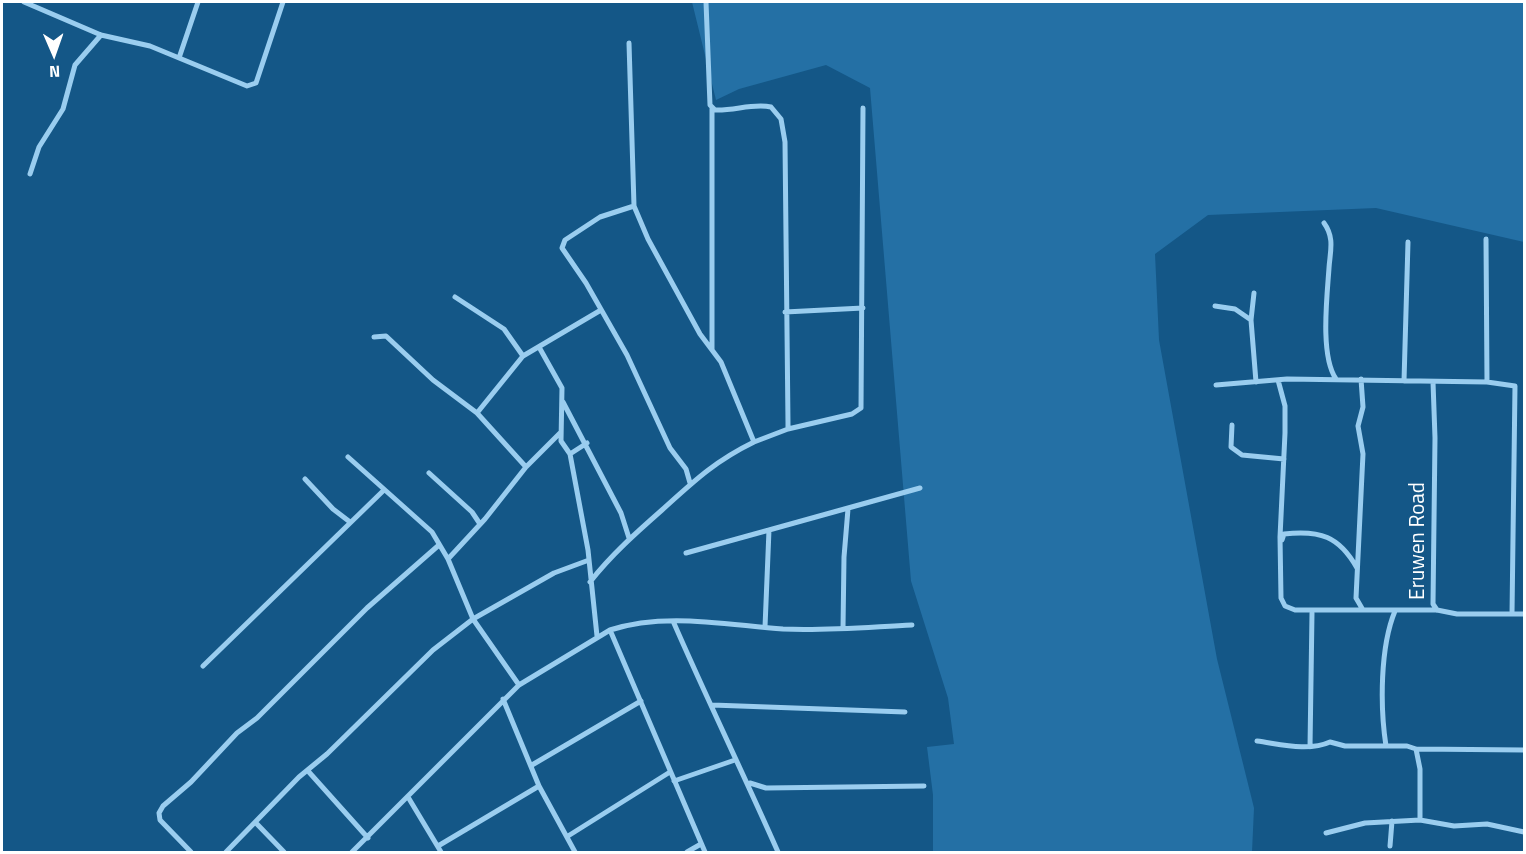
<!DOCTYPE html>
<html>
<head>
<meta charset="utf-8">
<style>
  body { margin:0 }
  #map { position:relative; width:1526px; height:854px; overflow:hidden; background:#145787; font-family:"Titillium Web",sans-serif }
  canvas { display:block }
  .frame { position:absolute; inset:0; border:3px solid #fff; pointer-events:none }
  .north { position:absolute; left:24px; top:24px; width:60px; height:60px; -webkit-text-stroke:4px #145787; paint-order:stroke; rotate:178deg; font-size:16px; font-weight:700; line-height:24px; text-align:center; color:#fff }
  .north::after { content:''; display:block; margin:auto; width:21px; height:27px; background:#fff; clip-path:polygon(50% 0,100% 100%,50% 72%,0 100%) }
</style>
</head>
<body>
<div id="map">
<canvas width="1526" height="854"></canvas>
<div class="frame"></div>
<div class="north">N</div>
</div>
<script>
const c = document.querySelector('canvas').getContext('2d');
c.lineJoin = 'round';
function fillPath(path, color) { c.fillStyle = color; c.fill(path, 'evenodd'); }
function trace(path, color, width, dash) { c.strokeStyle = color; c.lineWidth = width; c.lineCap = dash ? 'butt' : 'round'; c.setLineDash(dash || []); c.stroke(path); }
function label(font, color, halo, rows, align = 'center') {
  c.font = font + ' "Titillium Web",sans-serif'; c.lineWidth = 6; c.setLineDash([]); c.textBaseline = 'middle'; c.strokeStyle = halo; c.fillStyle = color; for (const [text, x, y, turn = 0] of rows) {
    c.save(); c.translate(x, y); c.rotate((+turn || 0) * Math.PI / 180); c.textAlign = isNaN(turn) ? turn : align; if (halo) c.strokeText(text, 0, 0); c.fillText(text, 0, 0); c.restore();
  }
}
fillPath(new Path2D(`
  M692,2H1524V242L1376,208L1208,215L1155,254L1159,340L1217,659L1254,808L1252,852H933V795L927,747L954,744L948,698L911,581L870,88L826,65L739,89L716,100Z`), '#2470a5');
trace(new Path2D(`
  M24,2L101,35L150,46L247,86L256,83L283,2
  M706,2L710,105L715,110C734,111 753,103 771,107L781,119L785,142L788,423V429L754,442
  M179,58L198,2
  M30,174L39,147L63,109L75,65L101,35
  M634,206L600,217L565,240L562,248L586,283L627,355L670,448L686,469L690,483
  M1324,223C1335,238 1330,252 1329,268C1327,297 1320,356 1336,379
  M1254,293L1251,320L1256,382
  M455,297L504,329L523,356
  M1215,306L1235,309L1251,320
  M785,312L863,308
  M374,337L386,336L433,380L477,413
  M539,347L562,388L561,441L570,454L588,550L597,636
  M712,349V108
  M1361,379L1363,407L1358,426L1363,454L1362,474L1356,598L1363,610
  M1278,380L1285,406V433L1280,537L1281,598L1285,606L1295,610H1437L1457,614H1524
  M1404,381L1408,242
  M1433,382L1435,438L1433,604L1437,610
  M1487,382L1515,386L1512,614
  M1216,385L1287,379L1487,382L1486,239
  M563,402L621,513L629,538
  M1232,425L1231,447L1242,455L1284,459
  M788,429L852,414L861,408L863,108
  M570,454L587,443
  M348,457L432,532L448,559L473,619L519,685
  M526,467L560,433
  M429,473L472,512L480,524
  M305,479L333,509L350,522
  M769,530L920,488
  M1282,540L1284,534C1320,530 1339,536 1357,568
  M686,553L769,530L765,627
  M448,559L485,519L526,467L477,413L523,356L601,310
  M590,582C611,555 637,532 662,510C694,481 715,461 754,442L721,362L700,334L648,239L634,206L629,43
  M673,621C707,699 744,775 778,852
  M843,628L844,557L848,509
  M610,630L705,852
  M203,666L383,491
  M503,699L539,786L575,852
  M712,705L905,712
  M1257,741C1280,744 1308,752 1330,742L1345,746H1407L1416,749L1524,750
  M1386,746C1380,707 1380,647 1395,611
  M1310,747L1312,613
  M1416,749L1420,769V820L1454,826L1487,824L1524,832
  M532,765L641,701
  M308,771L368,838
  M674,781L735,760
  M750,783L766,788L924,786
  M408,797L441,852
  M256,823L284,852
  M1326,833L1365,823L1420,820
  M568,836L670,772
  M438,846L539,786
  M1390,846L1392,821
  M191,852L160,820L159,813L163,806L191,782L237,733L257,718L367,608L439,545
  M226,852L299,777L327,754L433,650L473,619L554,573L589,560
  M352,852L519,685L610,630C665,612 727,625 783,629C826,631 869,627 912,625
  M687,852L701,844`), '#9acdef', 5);
label('21px', '#fff', '#145787', [
  ["Eruwen Road",1419,541,-90]
]);
</script>
</body>
</html>
